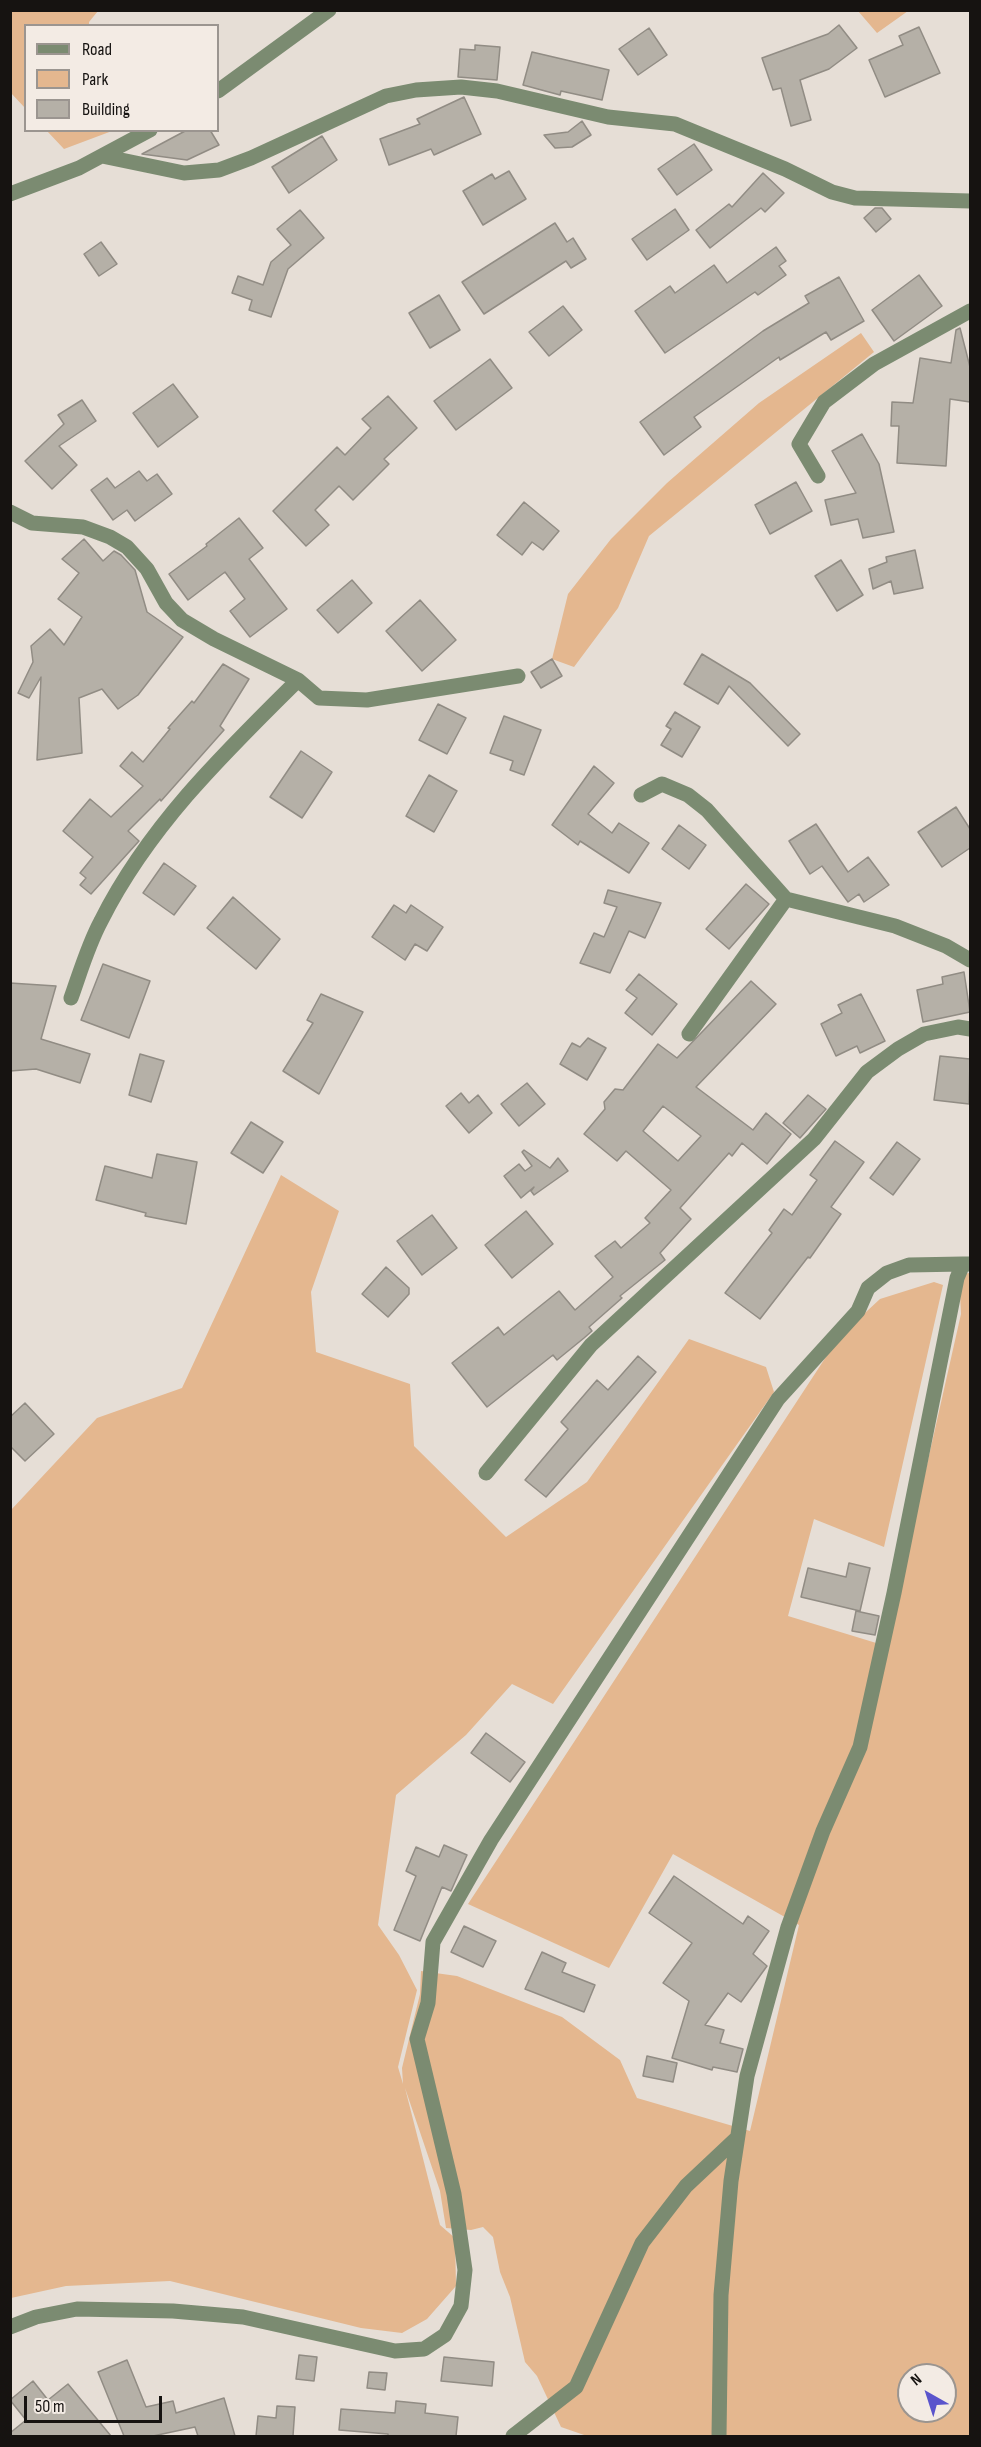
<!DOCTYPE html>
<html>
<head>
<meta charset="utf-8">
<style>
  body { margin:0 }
  #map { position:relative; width:981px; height:2447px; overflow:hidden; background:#e6ded6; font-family:"Sofia Sans Condensed",sans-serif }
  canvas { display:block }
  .frame { position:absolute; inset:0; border:12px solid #161311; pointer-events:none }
  .legend { position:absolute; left:24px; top:24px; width:195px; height:108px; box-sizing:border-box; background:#f3ebe4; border:2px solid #9b9590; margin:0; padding:8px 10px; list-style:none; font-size:18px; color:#161311 }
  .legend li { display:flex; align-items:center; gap:12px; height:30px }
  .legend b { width:30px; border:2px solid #9b9590 }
  .north { position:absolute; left:897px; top:2363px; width:60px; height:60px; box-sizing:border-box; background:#f3ebe4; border:2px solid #9b9590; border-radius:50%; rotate:321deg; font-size:16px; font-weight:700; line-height:24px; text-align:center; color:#161311 }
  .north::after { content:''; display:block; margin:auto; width:21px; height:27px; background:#5a54cc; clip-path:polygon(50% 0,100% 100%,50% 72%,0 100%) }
  .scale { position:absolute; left:24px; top:2396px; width:138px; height:27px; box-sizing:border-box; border:3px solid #161311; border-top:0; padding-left:8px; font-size:18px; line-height:21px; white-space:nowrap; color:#161311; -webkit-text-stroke:4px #f3ebe4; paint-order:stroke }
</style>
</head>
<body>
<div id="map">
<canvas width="981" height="2447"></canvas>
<div class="frame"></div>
<ul class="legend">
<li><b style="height:8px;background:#7b8b71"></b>Road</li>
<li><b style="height:16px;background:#e4b78f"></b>Park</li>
<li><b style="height:16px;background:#b5b0a7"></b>Building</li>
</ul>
<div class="north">N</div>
<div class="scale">50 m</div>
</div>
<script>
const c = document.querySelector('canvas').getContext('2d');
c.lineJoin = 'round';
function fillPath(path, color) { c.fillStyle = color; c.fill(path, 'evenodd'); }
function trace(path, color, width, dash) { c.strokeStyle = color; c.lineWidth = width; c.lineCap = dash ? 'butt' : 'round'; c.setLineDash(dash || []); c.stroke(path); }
fillPath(new Path2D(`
  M11,10L98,11L89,22V25L26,26L25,108L11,93Z
  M858,11H908L877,33Z
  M47,131H112L64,149Z
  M861,333L874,352L649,536L618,608L574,667L552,659L568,594L611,539L667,483L759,403Z
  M281,1175L339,1211L311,1292L316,1352L410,1384L414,1446L506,1537L587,1482L689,1339L766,1367L774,1392L553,1704L512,1684L466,1735L396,1795L378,1925L399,1955L417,1990L398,2067L403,2084L402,2068L420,1994L421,1971L457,1976L562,2017L620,2060L637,2098L750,2131L799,1925L673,1854L609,1968L468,1904L839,1337L880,1299L934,1282L943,1285L884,1547L814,1519L788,1616L886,1646L961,1314L959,1274L970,1273V2436H587L561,2427L537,2376L525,2362L510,2297L500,2272L493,2237L483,2227L471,2230L446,2228L440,2191L405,2088L440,2225L455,2238L456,2286L427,2319L402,2333L361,2328L170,2281L66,2286L11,2298V1510L97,1418L182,1388ZM909,2375H945V2411H909Z`), '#e4b78f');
const building = new Path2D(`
  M839,25L857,48L829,69L800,80L811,120L791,126L781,88L773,90L762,58L828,34Z
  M919,27L940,73L885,97L869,60L903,45L899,36Z
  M649,28L667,55L638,75L619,49Z
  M475,45L500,47L497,80L458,77L460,49L475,50Z
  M532,52L609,70L602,100L561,91L560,95L523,85Z
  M464,97L481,134L434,155L431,149L389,165L380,139L420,124L417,119Z
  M582,121L591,135L572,147L555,148L544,135L568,132Z
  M187,130H210L219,145L187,160L142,154Z
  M322,136L337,160L289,193L272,167Z
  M694,144L712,170L677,195L658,169Z
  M509,171L526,199L483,225L463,191L492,174L495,179Z
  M763,173L784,193L765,212L761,208L710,248L696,230L729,204L732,207Z
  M875,208H882L891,219L876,232L864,218Z
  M675,209L689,230L647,260L632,239Z
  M300,210L324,238L288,269L271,317L249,310L252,300L232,293L238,276L263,285L271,262L291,245L277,229Z
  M555,223L567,242L573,238L586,259L571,268L566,261L484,314L462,282Z
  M101,242L117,264L99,276L84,254Z
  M776,247L786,261L779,266L786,275L758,295L755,292L665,353L635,311L670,286L675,293L714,265L727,283Z
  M919,275L942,306L894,341L872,310Z
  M839,277L864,321L831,340L826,332L780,360L779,357L694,417L701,427L664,455L640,422L763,331L809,303L805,296Z
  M439,295L460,330L430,348L409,313Z
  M563,306L582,330L549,356L529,332Z
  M960,328L970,367V402L950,399L946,466L897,463L899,426H891L892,402L913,403L920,358L951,363L956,330Z
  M490,359L512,388L456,430L434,401Z
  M173,384L198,417L158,447L133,413Z
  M388,396L417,428L384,459L389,464L353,500L339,486L315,510L329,525L306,546L273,511L337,447L345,455L371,428L362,419Z
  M82,400L96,421L59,446L77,465L52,489L25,461L64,424L58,415Z
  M862,434L879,464L894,532L863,538L858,519L831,525L825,500L856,493L832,451Z
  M139,471L147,481L157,474L172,494L135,521L127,510L113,520L91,490L107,478L115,488Z
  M796,482L812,511L770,534L755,505Z
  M524,502L559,531L543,550L532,542L522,555L497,535Z
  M239,518L263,548L249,559L287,609L250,637L230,611L245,599L225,572L188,600L169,574L207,546L206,544Z
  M84,539L103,561L114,551L121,555L135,570L147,612L183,637L138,695L118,709L102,689L79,698L82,753L37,760L41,677L29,698L18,693L33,662L31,646L50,629L64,645L82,617L58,599L79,573L62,559Z
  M915,550L923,588L894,594L891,581L873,589L869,569L887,562L886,557Z
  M841,560L863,595L837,611L815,576Z
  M352,580L372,603L338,633L317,610Z
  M420,600L456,640L422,671L386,631Z
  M702,654L750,683L800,734L788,746L729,686L718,704L684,684Z
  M552,659L562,676L541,688L531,672Z
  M223,664L249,679L220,726L224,730L161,801L160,799L128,831L139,841L91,894L80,885L86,878L80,873L93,857L63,831L90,799L111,817L143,786L120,766L132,752L143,762L170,729L168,728L192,701L194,703Z
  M438,704L466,718L447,754L419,740Z
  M675,712L700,727L682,757L661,745L671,729L666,726Z
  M504,716L541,730L524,775L510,770L513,761L490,753Z
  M301,751L332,772L302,818L270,797Z
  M594,766L614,783L588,814L612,833L619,823L649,843L629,873L580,841L578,845L552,825Z
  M429,775L457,791L434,832L406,816Z
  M956,807L970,829V848L942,867L918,832Z
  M816,824L848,872L868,857L889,885L864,902L859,894L848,902L822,866L810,874L789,841Z
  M679,825L706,845L689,869L662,849Z
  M164,863L196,886L174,915L143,893Z
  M746,884L769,904L729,949L706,929Z
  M608,890L661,903L645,938L629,931L610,973L580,963L594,933L604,937L617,907L604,903Z
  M233,897L280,939L256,969L207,928Z
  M394,905L406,913L411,905L443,927L427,951L415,944L405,960L372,937Z
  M103,964L150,981L129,1038L81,1020Z
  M964,972L970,1012L923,1022L917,990L943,984L942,977Z
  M639,974L677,1004L652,1035L625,1013L637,998L626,990Z
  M751,981L776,1004L696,1087L753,1130L766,1113L791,1134L767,1164L742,1143L732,1156L729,1153L680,1208L691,1219L660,1253L665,1260L620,1296L622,1298L589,1327L592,1331L584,1338L557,1360L553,1355L487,1407L452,1363L498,1327L504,1335L559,1291L575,1310L613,1277L595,1256L615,1241L621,1248L650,1223L645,1218L671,1190L626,1151L617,1161L584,1134L605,1109L604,1102L615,1089L623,1090L658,1044L677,1058ZM663,1106L701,1136L678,1161L643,1131Z
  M10,983L56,986L41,1039L90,1054L80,1083L36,1069L10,1071Z
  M321,994L363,1012L319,1094L283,1071L313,1023L307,1020Z
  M861,994L885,1041L860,1053L857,1046L836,1056L821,1024L842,1013L838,1005Z
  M588,1038L606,1048L587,1080L560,1064L572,1043L580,1047Z
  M140,1054L164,1061L151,1102L129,1095Z
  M940,1056L970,1059L969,1104L934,1100Z
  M527,1083L545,1104L519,1126L501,1104Z
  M461,1093L469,1103L478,1095L492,1113L469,1133L446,1106Z
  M808,1095L826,1109L800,1138L783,1123Z
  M251,1122L283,1142L263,1173L231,1153Z
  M835,1141L864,1162L831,1207L841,1214L810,1258L808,1257L760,1319L725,1293L772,1233L769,1230L784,1209L792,1215L817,1180L810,1175Z
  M897,1142L920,1159L893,1195L870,1178Z
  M524,1150L550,1168L558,1158L568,1171L534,1195L531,1191L534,1187L521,1198L504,1176L519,1164L525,1171L532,1166L522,1152Z
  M157,1154L197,1162L186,1224L145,1216L146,1213L96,1200L105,1166L152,1178Z
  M526,1211L553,1244L512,1278L485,1245Z
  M432,1215L457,1248L422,1275L397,1241Z
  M386,1267L409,1288V1294L388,1317L362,1294Z
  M638,1356L656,1372L546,1497L525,1480L568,1429L561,1422L597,1380L608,1390Z
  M25,1403L54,1434L25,1461L10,1446V1417Z
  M849,1563L870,1568L860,1611L801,1597L808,1568L846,1577Z
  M856,1611L879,1616L875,1635L852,1631Z
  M486,1733L525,1762L510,1782L471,1753Z
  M444,1845L467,1855L451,1891L442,1887L420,1941L394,1930L416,1876L406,1871L416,1847L439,1857Z
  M674,1876L743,1924L748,1916L769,1931L753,1954L767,1966L741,2002L728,1993L705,2025L724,2030L720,2043L743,2049L737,2072L713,2067L712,2070L672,2058L689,2001L663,1983L692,1943L649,1913Z
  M464,1926L496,1941L483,1967L451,1952Z
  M542,1952L566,1963L562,1972L595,1985L584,2012L525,1989Z
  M647,2056L677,2063L673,2082L643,2076Z
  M299,2355L317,2357L314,2381L296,2379Z
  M444,2357L494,2362L492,2386L441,2381Z
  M127,2360L146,2407L173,2401L176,2413L224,2398L235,2436H198L195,2427L153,2436H124L98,2372Z
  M369,2372L387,2373L385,2390L367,2388Z
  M33,2381L48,2400L68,2384L111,2436H10V2433L26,2420L10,2400Z
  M396,2401L426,2404L425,2413L458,2417L456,2436H388V2434L339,2430L341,2409L395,2413Z
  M277,2406L295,2407L293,2436H256L258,2416L276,2418Z`);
fillPath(building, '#b5b0a7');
trace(building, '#918c84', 1.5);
trace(new Path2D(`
  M218,91L329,10
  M102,156L184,173L219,170L251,158L386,96L416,90L461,87L497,91L608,117L675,124L785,169L832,192L855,198L970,201
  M10,194L79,168L150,130
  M818,476L799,444L824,402L874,364L970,311
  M10,512L32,523L83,527L110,537L127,547L147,569L166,603L182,620L214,639L298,680L319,698L367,700L518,676
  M641,795L662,784L688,795L707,810L786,899L895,926L946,946L970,960
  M71,998C80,973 88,945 101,921C148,827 224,753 298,680
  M689,1034L786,899
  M486,1473L591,1345L814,1139L867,1072L898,1049L924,1034L958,1027L970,1029
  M10,2327L36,2317L77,2309L173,2311L243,2317L395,2351L424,2349L445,2335L461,2306L465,2270L454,2194L417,2039L428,2003L433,1942L491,1840L778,1399L858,1311L868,1288L887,1273L909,1265L963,1264
  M513,2436L576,2387L642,2243L686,2186L737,2138
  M719,2436L721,2295L731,2181L747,2076L788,1927L823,1831L860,1747L894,1593L957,1278L963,1264H970`), '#7b8b71', 15);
</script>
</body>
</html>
